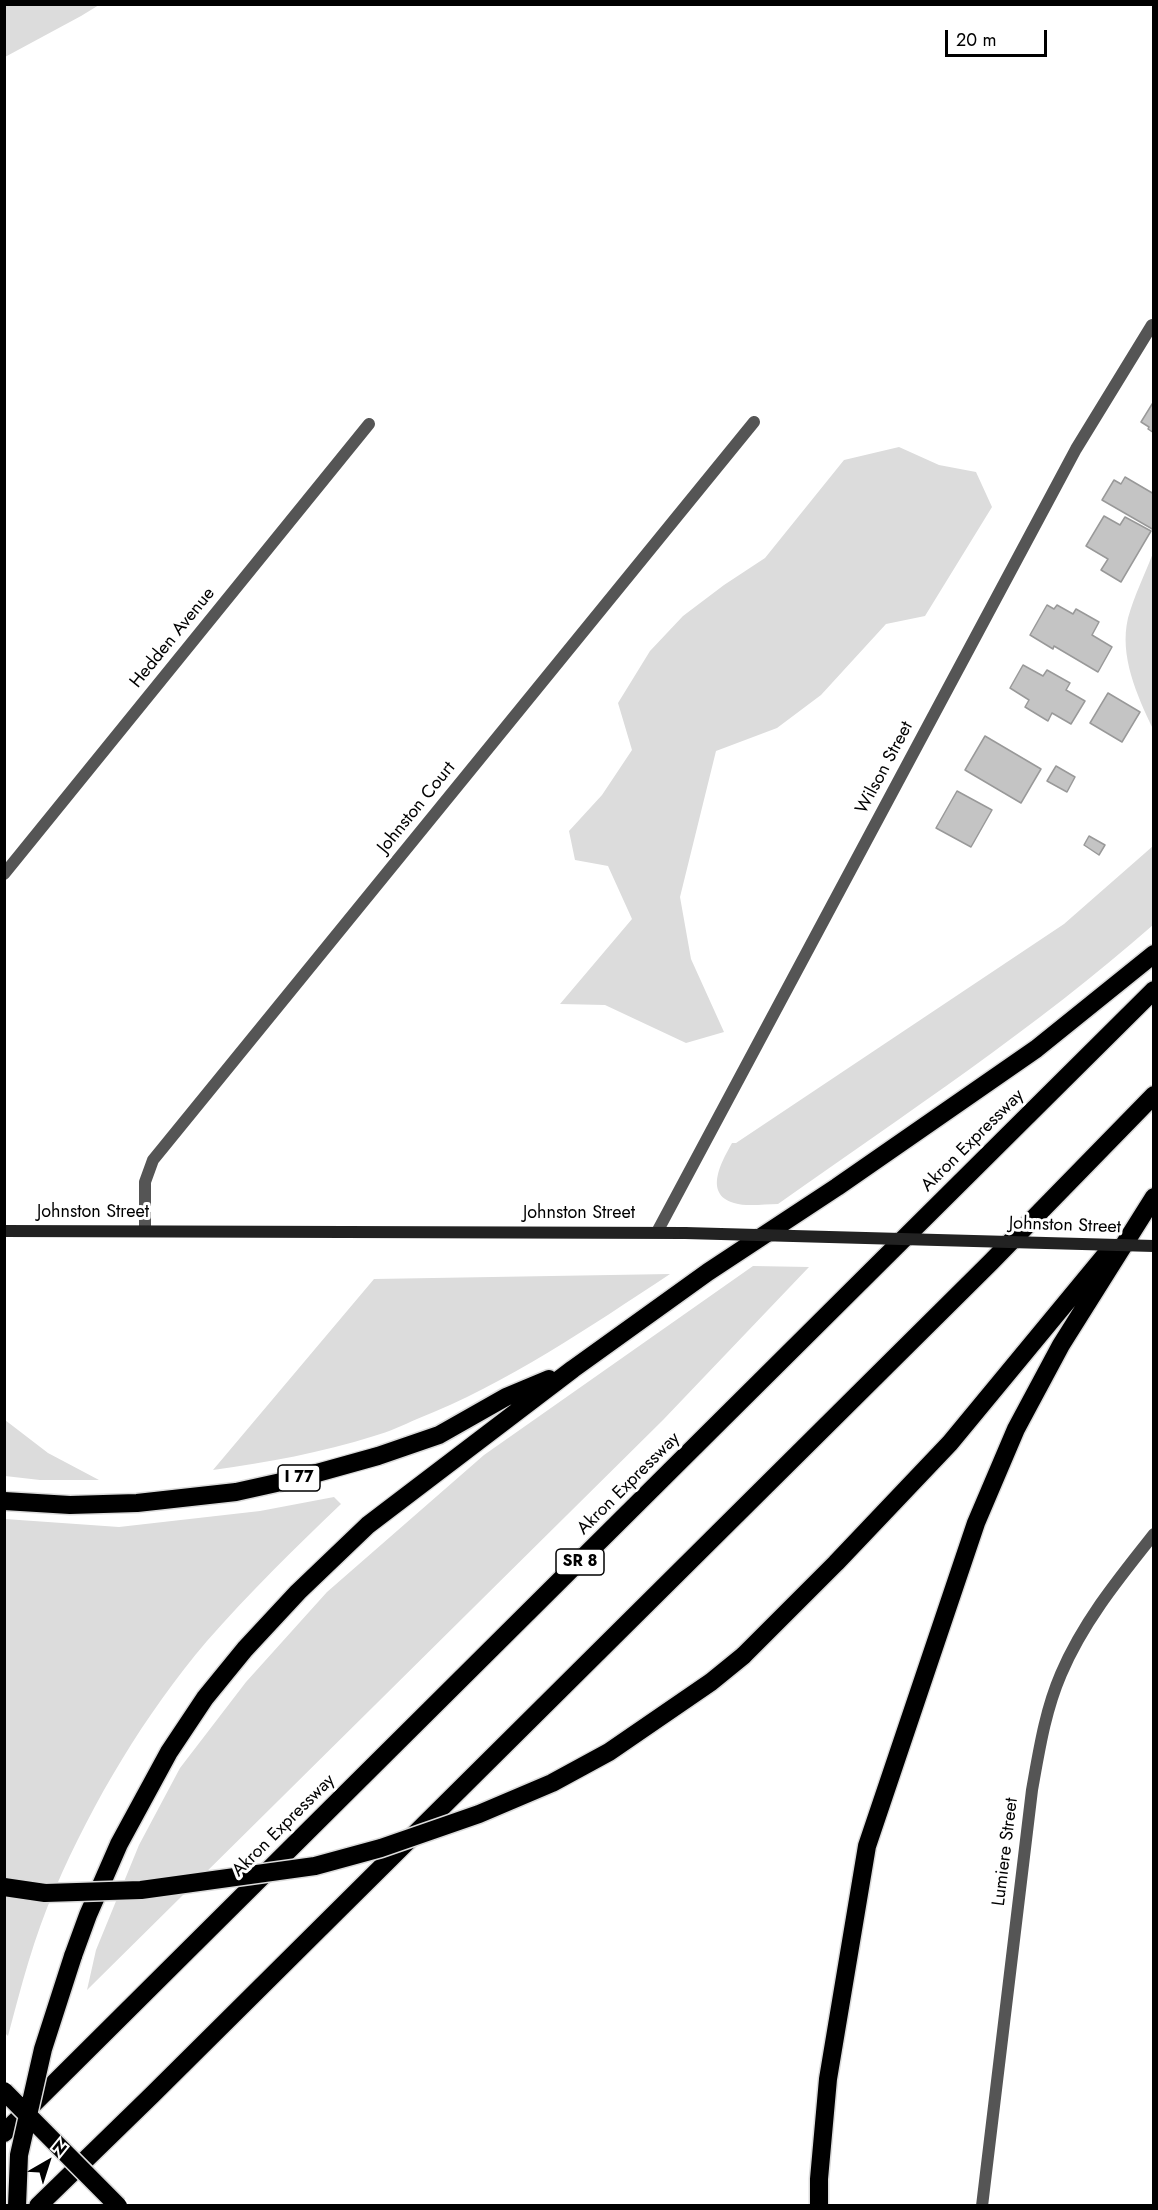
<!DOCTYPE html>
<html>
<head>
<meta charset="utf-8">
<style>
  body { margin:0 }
  #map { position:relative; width:1158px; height:2210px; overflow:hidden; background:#fff; font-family:Jost,sans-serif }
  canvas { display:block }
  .frame { position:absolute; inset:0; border:6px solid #000; pointer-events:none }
  .north { position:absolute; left:18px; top:2132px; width:60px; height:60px; -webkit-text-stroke:4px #fff; paint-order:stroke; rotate:39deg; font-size:16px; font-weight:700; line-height:24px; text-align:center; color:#000 }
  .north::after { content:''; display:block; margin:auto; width:21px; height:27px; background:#000; clip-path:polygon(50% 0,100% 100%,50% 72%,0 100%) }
  .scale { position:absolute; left:945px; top:30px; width:102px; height:27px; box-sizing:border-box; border:3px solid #000; border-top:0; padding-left:8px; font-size:18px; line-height:21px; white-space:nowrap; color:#000; -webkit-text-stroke:4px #fff; paint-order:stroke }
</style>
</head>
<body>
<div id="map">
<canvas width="1158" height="2210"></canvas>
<div class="frame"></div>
<div class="north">N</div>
<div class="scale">20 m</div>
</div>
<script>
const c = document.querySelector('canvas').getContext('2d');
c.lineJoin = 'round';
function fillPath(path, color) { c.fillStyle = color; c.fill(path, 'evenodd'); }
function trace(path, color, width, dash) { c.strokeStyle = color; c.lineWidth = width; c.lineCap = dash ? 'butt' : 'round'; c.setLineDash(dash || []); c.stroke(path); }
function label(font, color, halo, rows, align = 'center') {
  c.font = font + ' Jost,sans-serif'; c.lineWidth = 6; c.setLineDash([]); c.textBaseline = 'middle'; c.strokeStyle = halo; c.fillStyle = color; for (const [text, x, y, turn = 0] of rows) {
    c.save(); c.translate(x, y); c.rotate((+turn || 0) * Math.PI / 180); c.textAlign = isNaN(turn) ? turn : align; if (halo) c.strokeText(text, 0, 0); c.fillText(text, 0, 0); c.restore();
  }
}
fillPath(new Path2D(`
  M5,4H99V5L81,16L5,57Z
  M899,447L939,465L976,472L992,507L925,616L886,624L821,695L777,728L716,751L680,897L691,959L724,1032L686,1043L605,1005L560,1004L632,919L608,866L575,860L569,831L602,795L632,750L618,703L650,651L683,616L724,585L765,558L844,460Z
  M1153,553V729C1137,695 1119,656 1128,618C1134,596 1145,574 1153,553Z
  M1153,846V925C1036,1028 905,1114 778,1204C764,1204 747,1207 734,1203C703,1194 722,1161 732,1143H736L1064,924Z
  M753,1266L809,1267L663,1420L87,1990L96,1950L139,1845L180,1768L246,1682L327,1592L484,1455Z
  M670,1274C588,1328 508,1383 417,1419C403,1425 389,1432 374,1436C321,1453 268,1462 213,1470L374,1279Z
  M5,1420L48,1453L99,1480H40L5,1476Z
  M334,1497L341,1504C295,1548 249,1593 207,1641C145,1714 93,1801 55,1889C34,1936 21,1987 8,2036L5,2033V1519L119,1527L260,1511Z`), '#dcdcdc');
const building = new Path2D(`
  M1154,401V433L1148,429L1149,427L1141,422Z
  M1125,477L1154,494V530L1102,500L1114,480L1121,484Z
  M1104,516L1120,525L1125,517L1151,531L1121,582L1101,570L1108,559L1086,546Z
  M1047,605L1054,609L1057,605L1073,614L1076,609L1099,622L1092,635L1112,647L1098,672L1054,646L1053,649L1030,635Z
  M1023,665L1043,676L1047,670L1070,683L1066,690L1085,701L1071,724L1052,713L1048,721L1025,707L1029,700L1010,688Z
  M1108,693L1140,712L1122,742L1090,723Z
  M985,736L1041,769L1021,803L965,770Z
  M1056,766L1075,777L1067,792L1047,781Z
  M957,791L992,810L971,847L936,828Z
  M1089,836L1105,845L1099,855L1084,845Z`);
fillPath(building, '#c4c4c4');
trace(building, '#999', 1.5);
const motorway = new Path2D(`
  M4,1501L70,1505L137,1503L236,1492L299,1478L378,1456L439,1435L506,1397L549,1379
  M743,1656L836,1563L950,1443L1107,1253
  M73,1956L88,1915L119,1844L169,1752L205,1698L245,1649L298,1592L368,1525L573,1369L708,1272L837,1187L1036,1049L1154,954
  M4,2133L1154,990
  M38,2206L152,2095L991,1262L1154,1095
  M819,2206V2179L828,2079L867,1846L976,1523L1016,1429L1061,1345L1154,1197`);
trace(motorway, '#dbdbdb', 21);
trace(new Path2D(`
  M4,874L369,424
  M145,1231V1182L153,1160L754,422
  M657,1232L1076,449L1152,325
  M982,2206L1032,1790C1039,1751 1045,1711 1061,1674C1083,1622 1119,1578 1154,1534`), '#555', 12);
trace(new Path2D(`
  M4,1231L685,1233`), '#222', 12);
trace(motorway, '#000', 18);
const motorwayBridge = new Path2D(`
  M4,1887L45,1893L141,1890L315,1866L381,1848L479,1814L552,1783L609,1752L711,1682L743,1656
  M4,2091L118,2206
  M17,2206L19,2155L43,2049L73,1956`);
trace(motorwayBridge, '#dbdbdb', 21, []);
trace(new Path2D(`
  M685,1233L1154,1246`), '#222', 12);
trace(motorwayBridge, '#000', 18);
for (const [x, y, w] of [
  [299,1478,42],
  [580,1562,48]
]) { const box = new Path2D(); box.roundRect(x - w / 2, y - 13, w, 26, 4.5); c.fillStyle = '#fff'; c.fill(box); trace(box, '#000', 1.5); }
label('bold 16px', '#000', null, [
  ["I 77",299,1478],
  ["SR 8",580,1562]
]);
label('18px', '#000', '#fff', [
  ["Hedden Avenue",173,638,-51],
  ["Wilson Street",885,768,-62],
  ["Johnston Court",417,808,-51],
  ["Akron Expressway",973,1141,-45],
  ["Johnston Street",93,1213],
  ["Johnston Street",579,1214],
  ["Johnston Street",1065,1226,2],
  ["Akron Expressway",629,1484,-45],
  ["Akron Expressway",284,1826,-45],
  ["Lumiere Street",1006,1852,-83]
]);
</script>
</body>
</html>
